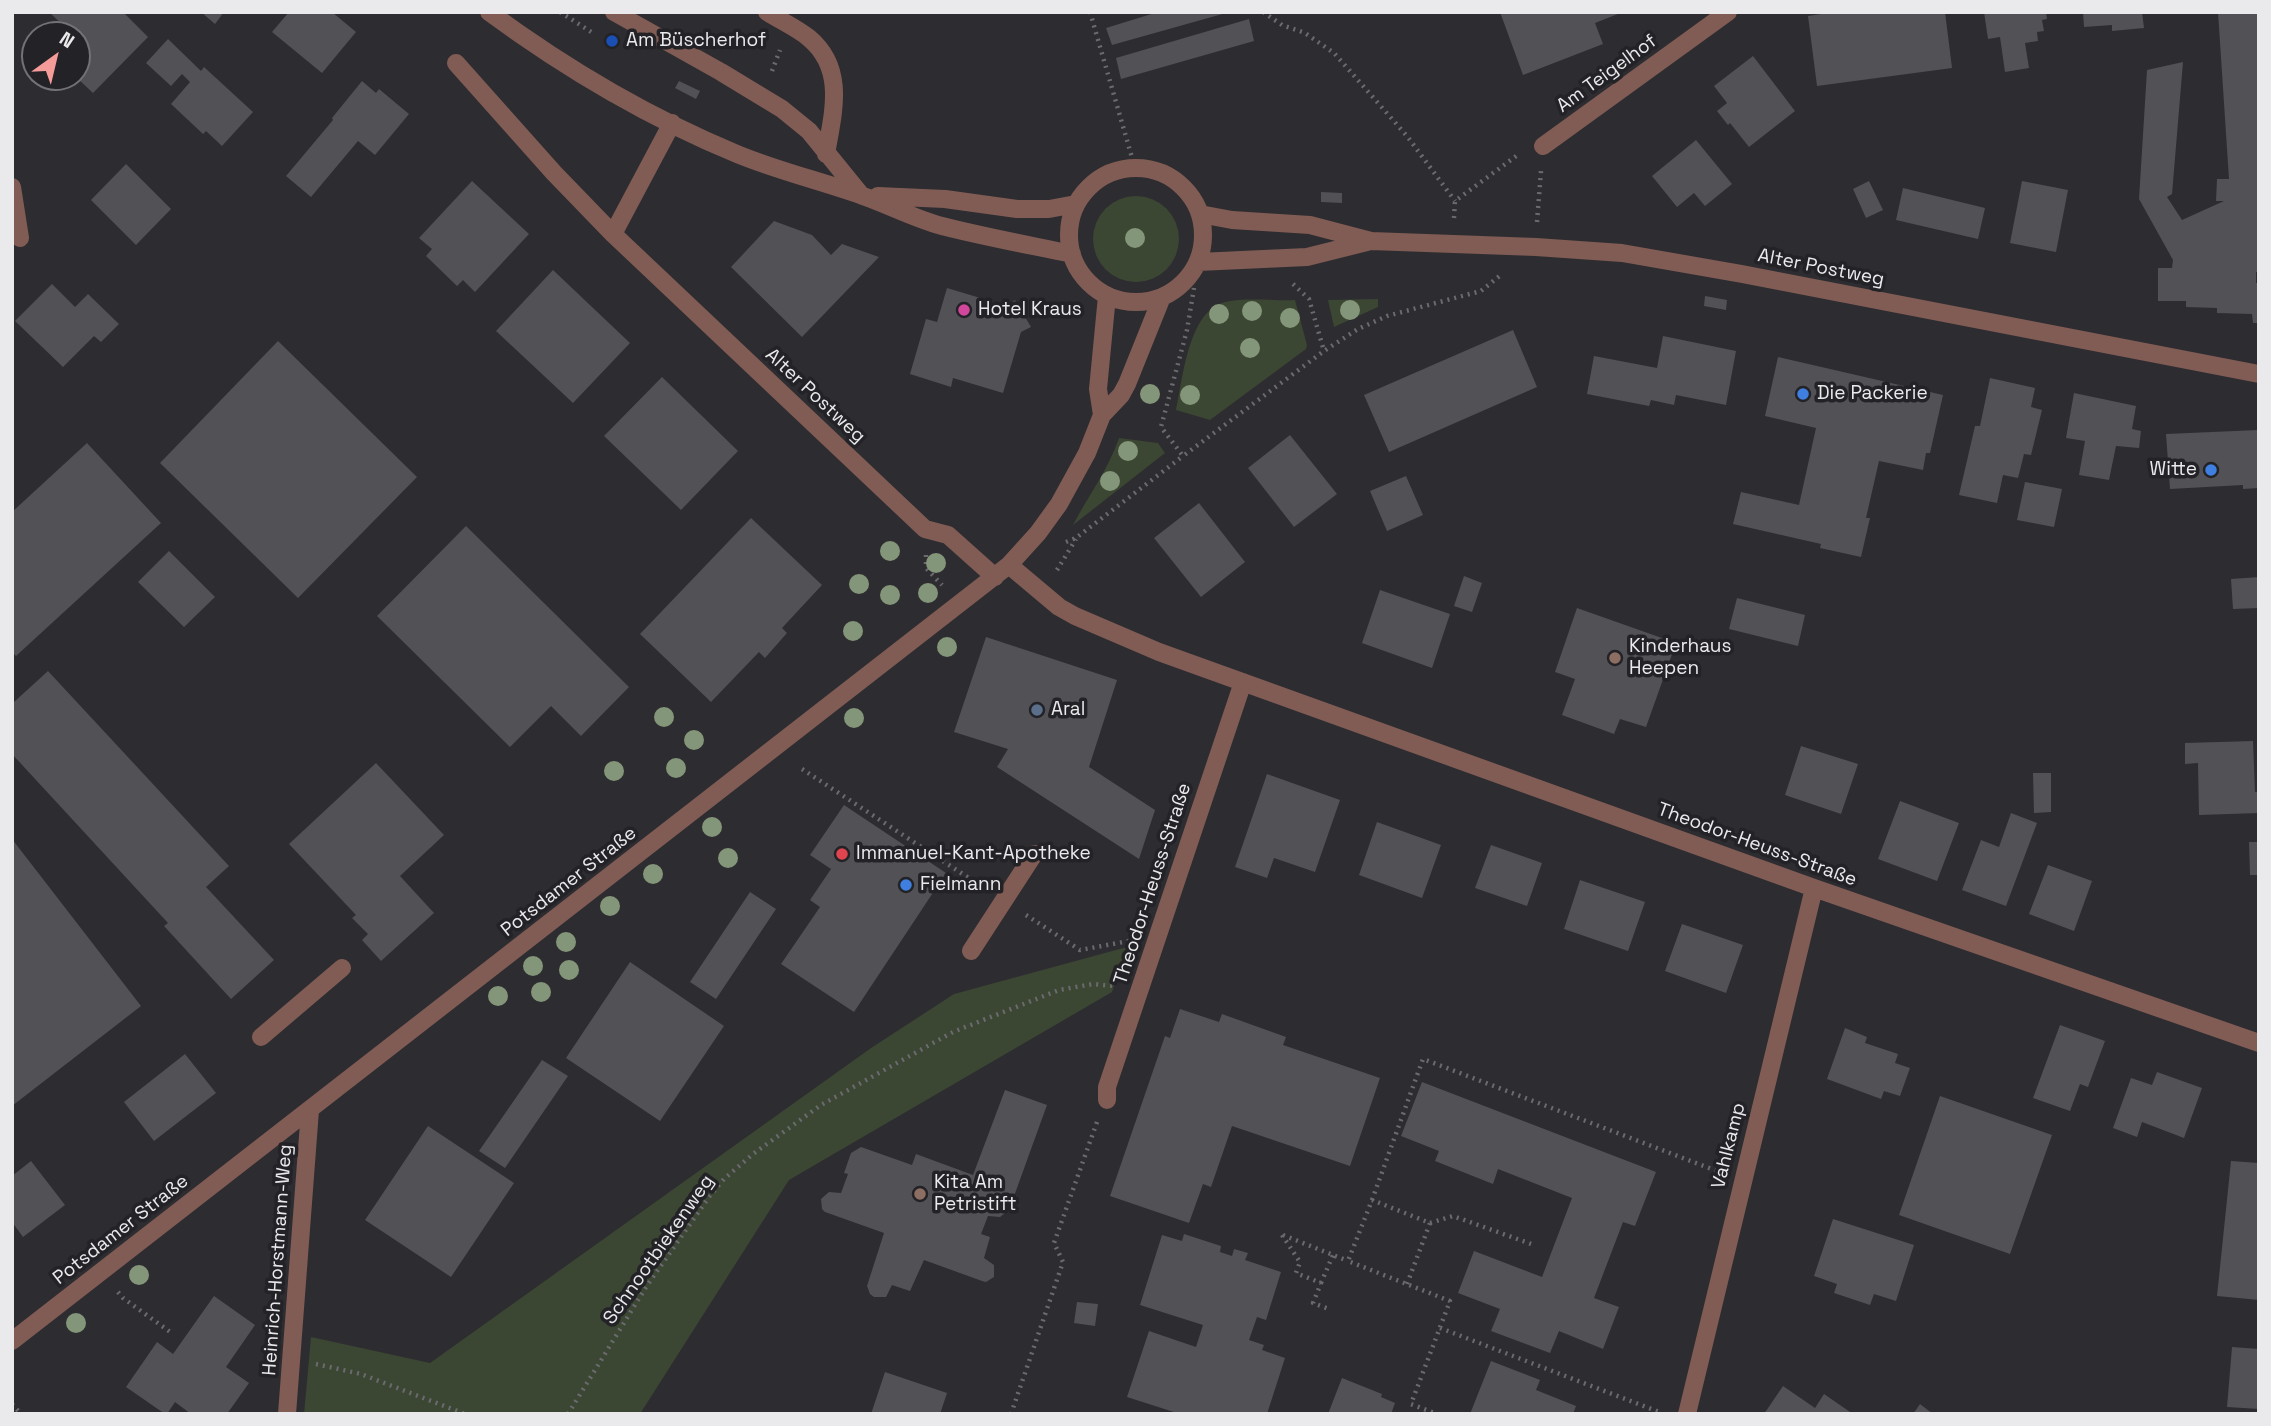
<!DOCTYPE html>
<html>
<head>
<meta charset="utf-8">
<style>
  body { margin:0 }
  #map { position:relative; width:2271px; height:1426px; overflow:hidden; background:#2d2c31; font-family:"Space Grotesk",sans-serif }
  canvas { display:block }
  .frame { position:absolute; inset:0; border:14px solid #eaeaed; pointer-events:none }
  .north { position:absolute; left:21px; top:21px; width:70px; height:70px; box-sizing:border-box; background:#232327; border:2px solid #737376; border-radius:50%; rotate:34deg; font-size:19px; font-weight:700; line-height:28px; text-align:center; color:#eaeaed }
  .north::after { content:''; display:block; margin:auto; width:24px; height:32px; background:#f59b99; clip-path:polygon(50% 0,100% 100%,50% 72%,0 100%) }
</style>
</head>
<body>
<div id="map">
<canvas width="2271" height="1426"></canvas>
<div class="frame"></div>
<div class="north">N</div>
</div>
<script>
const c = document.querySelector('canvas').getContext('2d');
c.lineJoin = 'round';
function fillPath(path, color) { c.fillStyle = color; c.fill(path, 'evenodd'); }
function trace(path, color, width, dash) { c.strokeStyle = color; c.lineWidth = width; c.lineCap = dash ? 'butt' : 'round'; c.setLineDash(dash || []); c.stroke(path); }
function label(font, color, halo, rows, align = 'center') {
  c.font = font + ' "Space Grotesk",sans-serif'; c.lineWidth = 7; c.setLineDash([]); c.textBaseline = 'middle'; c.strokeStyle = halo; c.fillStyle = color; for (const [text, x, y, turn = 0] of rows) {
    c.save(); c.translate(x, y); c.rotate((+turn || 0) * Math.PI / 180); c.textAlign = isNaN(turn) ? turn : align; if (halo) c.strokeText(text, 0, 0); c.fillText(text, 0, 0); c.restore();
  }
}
fillPath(new Path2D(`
  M1093 239a43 43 0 1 1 86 0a43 43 0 1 1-86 0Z
  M1378,299V307L1334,327L1328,300Z
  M1295,300L1307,345L1306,349L1210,420L1176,410C1183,379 1188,311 1225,302C1247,297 1273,301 1295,300Z
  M1119,438L1158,443L1165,453L1073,525C1088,496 1108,470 1119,438Z
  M1127,947L1112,992L789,1180L640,1414H304L311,1337L430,1363L871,1048L954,994Z`), '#3b4633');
fillPath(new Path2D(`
  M49,12H123L148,37L93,93L77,78V35H63L68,30Z
  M201,12H224L215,24Z
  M289,12H332L356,32L322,73L272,32Z
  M1158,12H1226V13L1112,45L1106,28Z
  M1500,12H1623L1595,23L1603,44L1523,75Z
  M1834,12H1945L1952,68L1817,86L1808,16Z
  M1984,12H2046L2047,19L2042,20L2044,31L2037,32L2038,41L2025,43L2029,68L2005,72L2000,37L1988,39Z
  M2083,12H2142L2144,28L2112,31V25L2084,27Z
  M2218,12H2259V272H2256V283H2259V323H2253L2252,314L2217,313V308L2186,307V301H2158V268H2172L2173,260L2139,199L2147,70L2183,62L2172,194L2167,197L2182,220L2224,201H2216L2217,179H2229Z
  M1249,19L1254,41L1121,79L1116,58Z
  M168,39L201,71L204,67L253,112L222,146L206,131L203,134L171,104L190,82L182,74L171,86L146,63Z
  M1753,56L1795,111L1749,147L1730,123L1728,125L1717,111L1727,103L1714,86Z
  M362,81L376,93L379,89L409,114L375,155L358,141L311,197L286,176L333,120L332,118Z
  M679,81L700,91L696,99L675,88Z
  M1696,140L1732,184L1705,206L1694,193L1677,207L1652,176Z
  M126,164L171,209L136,245L91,200Z
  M472,181L529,234L475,292L463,280L457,286L426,256L432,249L419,238Z
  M1869,181L1883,210L1866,218L1853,189Z
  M2022,181L2068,190L2056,252L2010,243Z
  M1903,188L1985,208L1978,239L1896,220Z
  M1321,192L1342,193V203L1321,202Z
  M774,221L812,235L831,255L842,244L879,257L802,337L731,267Z
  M553,270L630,343L573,403L496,331Z
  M52,284L75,307L88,294L119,324L101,342L94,336L63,367L15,321Z
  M947,288L1007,306L1015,300L1031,327L1021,332L1003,393L953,378L951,387L910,374L926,319L937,322Z
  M1705,296L1727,300L1726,310L1704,306Z
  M1513,330L1537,387L1389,452L1364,395Z
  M1663,336L1736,351L1726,405L1676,395L1674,405L1651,400L1649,406L1587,394L1594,356L1657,368Z
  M278,341L417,477L298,598L160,463Z
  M1778,357L1943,395L1930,453H1926L1923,470L1879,461L1866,518H1870L1861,557L1820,548L1821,544L1733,524L1741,492L1799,505L1816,428L1765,416Z
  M662,377L738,451L681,510L604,436Z
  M1990,378L2035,388L2031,407L2042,410L2031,455L2024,454L2018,478L2003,475L1997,503L1959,495L1975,426H1980Z
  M2074,393L2136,406L2132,429L2141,431L2139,448L2116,446L2109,480L2079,475L2085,441L2066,438Z
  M2258,430L2259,488L2243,489V485L2170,489L2166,434Z
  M1290,435L1337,494L1294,527L1248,468Z
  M87,443L161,523L16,656L12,652V512Z
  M1406,476L1423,515L1387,531L1370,491Z
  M2025,482L2062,489L2054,527L2017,520Z
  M1199,503L1245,562L1201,597L1154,538Z
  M751,518L822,585L782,628L787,633L765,658L759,652L711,702L640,634Z
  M466,526L629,687L581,736L551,706L510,747L377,616Z
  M169,551L215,597L184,627L138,582Z
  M1464,576L1482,583L1472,612L1454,606Z
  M2259,577V608L2233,609L2231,579Z
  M1380,590L1450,614L1432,668L1362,643Z
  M1737,598L1805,615L1798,646L1729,629Z
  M1577,608L1676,643L1646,727L1620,719L1614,734L1562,715L1575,679L1555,672Z
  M986,637L1117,680L1089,767L1155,810L1139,859L997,767L1008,749L954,732Z
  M48,671L229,866L206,887L274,960L231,999L164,926L168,923L12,754V700L14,702Z
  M2253,741L2255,792H2259V813L2199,815L2198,763L2185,764V743Z
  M1801,746L1858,764L1841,814L1785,795Z
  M376,763L444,835L400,876L434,913L381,961L362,940L368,934L352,918L356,915L289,844Z
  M2033,773H2051V812L2034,813Z
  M1267,774L1340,800L1315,872L1274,858L1267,878L1235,867Z
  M1900,801L1959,823L1937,881L1878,859Z
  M844,805L946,873L854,1012L781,964L820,907L810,900L831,869L810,855Z
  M2011,813L2037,823L2006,906L1962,890L1981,840L1999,847Z
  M1377,822L1441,845L1422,898L1359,875Z
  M12,839L141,1006L12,1106Z
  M2249,842H2259V875H2250Z
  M1491,845L1542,863L1527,906L1475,888Z
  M2048,865L2092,881L2074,931L2029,914Z
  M1580,880L1645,902L1628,951L1564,929Z
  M750,892L776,909L716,999L690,982Z
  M1682,924L1743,945L1726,993L1665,971Z
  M630,962L724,1026L660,1121L566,1058Z
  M1180,1009L1219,1022L1222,1014L1286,1037L1283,1045L1380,1078L1350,1166L1232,1126L1211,1187L1203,1184L1189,1223L1110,1196L1165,1036L1170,1038Z
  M2060,1025L2105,1041L2088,1087L2080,1084L2070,1111L2033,1098Z
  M1845,1028L1867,1037L1865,1043L1898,1054L1895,1063L1910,1068L1900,1096L1884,1091L1881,1099L1827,1079Z
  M185,1054L216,1093L154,1141L124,1102Z
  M542,1060L568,1076L505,1168L479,1151Z
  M2157,1072L2202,1088L2184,1138L2142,1122L2137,1137L2113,1128L2131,1078L2152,1085Z
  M1422,1082L1656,1172L1635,1226L1623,1222L1594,1298L1619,1307L1603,1349L1559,1331L1550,1353L1491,1331L1500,1309L1458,1293L1474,1251L1542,1277L1572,1198L1498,1169L1493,1184L1435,1161L1439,1151L1401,1136Z
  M1005,1090L1047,1105L1009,1210L1000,1217L988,1216L981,1234L990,1237L984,1258L994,1265V1277L986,1282L982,1281L924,1260L910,1291L892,1285L886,1297H874L870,1294L867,1286L884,1233L825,1212L822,1209L821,1199L829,1192L841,1193L848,1174L844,1173L851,1153L861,1147L912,1165L916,1154L973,1175Z
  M1940,1096L2052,1135L2010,1254L1899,1215Z
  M428,1126L514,1183L451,1277L365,1220Z
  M31,1161L65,1205L23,1237L12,1222V1176Z
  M2231,1161L2259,1163V1300L2217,1296Z
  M1833,1219L1914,1245L1896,1301L1874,1294L1870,1305L1834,1293L1837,1284L1814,1276Z
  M1184,1234L1221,1246L1220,1252L1232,1256L1234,1249L1248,1253L1245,1260L1281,1272L1266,1320L1257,1317L1249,1340L1264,1345L1262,1350L1285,1358L1267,1414H1180L1127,1397L1149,1331L1196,1347L1203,1325L1140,1305L1162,1235L1182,1241Z
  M214,1296L255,1325L226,1367L249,1383L227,1414H191L175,1402L167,1414H165L126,1387L157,1342L173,1354Z
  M1077,1302L1098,1304L1095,1326L1074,1323Z
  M2232,1347L2259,1349V1409L2227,1407Z
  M1491,1361L1540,1380L1536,1390L1576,1406L1573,1414H1470Z
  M885,1372L947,1393L940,1414H871Z
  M1342,1378L1382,1394L1381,1397L1395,1403L1391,1414H1328Z
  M1783,1386L1815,1408L1824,1394L1853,1414H1764Z
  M1920,1404L1933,1414H1913Z`), '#525156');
trace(new Path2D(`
  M560,12L593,33
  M1090,12L1135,168
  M1263,12L1282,25L1305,33L1334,53L1407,136L1455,201
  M772,71L780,50
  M1454,218L1455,201L1519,154
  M1537,222L1541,171
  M1293,284L1309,299L1324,351
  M1194,288L1187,330L1161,427L1183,456L1324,351L1358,329L1387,316L1481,291L1502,274
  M1066,542L1076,538L1183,456
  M926,555V568L942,585
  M1057,570L1076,539
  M802,769L981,886
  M1026,915L1080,950L1129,941
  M1372,1200L1423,1059L1717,1171
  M1430,1223L1453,1216L1534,1245
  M1282,1235L1300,1262L1296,1273L1321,1283L1313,1303L1329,1309
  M1283,1235L1348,1261
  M1321,1283L1333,1255
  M1407,1284L1430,1223L1372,1200L1348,1261L1450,1301L1411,1404L1437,1414
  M118,1292L123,1298L173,1334
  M1440,1328L1662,1413
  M316,1364L361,1374L465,1414
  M12,1404L21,1414
  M568,1414L646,1287L709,1197L724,1179L753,1154L821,1105L953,1032L1059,990L1093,984L1114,986
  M1011,1414L1063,1262L1054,1243L1097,1122`), '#6b6a6f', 4.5, [2, 5]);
trace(new Path2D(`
  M489,12C565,68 650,118 737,154C778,171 821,181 863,196C889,205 915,219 942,226C985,237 1029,245 1072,254
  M614,12L721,72L782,109L809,131L861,195
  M767,12C781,21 797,28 809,38C846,69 833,113 826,154
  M456,63L554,173L613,234L925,529L948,535L995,577
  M1543,146L1728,12
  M1069 235a67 67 0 1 1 134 0a67 67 0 1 1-134 0Z
  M12,187L20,238
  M878,196L945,199L1017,209H1049L1076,204
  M1200,214L1232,220L1310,225L1371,241L1536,247L1622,253L1742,274L2259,374
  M613,234L672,123
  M1198,262L1307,257L1367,242
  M1102,415L1098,389L1107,296
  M1009,565L1059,607L1075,616L1159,652L1814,888L2259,1043
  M971,951L1034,854
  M261,1037L342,968
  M1107,1100V1087L1243,682
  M12,1341L1009,565L1038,533L1059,504L1087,453L1102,415L1121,395L1127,384L1162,297
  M287,1414L310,1110
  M1687,1414L1814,888`), '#805c54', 18);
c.fillStyle = '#849679';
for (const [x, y] of [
  [1135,238],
  [1350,310],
  [1252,311],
  [1219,314],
  [1290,318],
  [1250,348],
  [1150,394],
  [1190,395],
  [1128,451],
  [1110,481],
  [890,551],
  [936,563],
  [859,584],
  [928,593],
  [890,595],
  [853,631],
  [947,647],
  [664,717],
  [854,718],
  [694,740],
  [676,768],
  [614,771],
  [712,827],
  [728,858],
  [653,874],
  [610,906],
  [566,942],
  [533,966],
  [569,970],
  [541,992],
  [498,996],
  [139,1275],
  [76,1323]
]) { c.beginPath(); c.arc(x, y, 10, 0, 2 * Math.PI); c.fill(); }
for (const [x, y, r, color] of [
  [612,41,7,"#1a4fb4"],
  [964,310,7,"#d1479c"],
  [1803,394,7,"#3f7fe0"],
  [2211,470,7,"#3f7fe0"],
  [1615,658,7,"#8d6e63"],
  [1037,710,7,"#5c6f8a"],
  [842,854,7,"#e0444e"],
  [906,885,7,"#3f7fe0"],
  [920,1194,7,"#8d6e63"]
]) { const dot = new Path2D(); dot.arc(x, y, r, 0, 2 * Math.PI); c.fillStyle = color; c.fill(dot); trace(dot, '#232327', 2.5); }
label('19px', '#eaeaed', '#232327', [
  ["Am Büscherhof",626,41],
  ["Hotel Kraus",978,310],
  ["Die Packerie",1817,394],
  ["Witte",2197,470,"right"],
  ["Kinderhaus",1629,647],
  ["Heepen",1629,669],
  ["Aral",1051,710],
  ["Immanuel-Kant-Apotheke",856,854],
  ["Fielmann",920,885],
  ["Kita Am",934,1183],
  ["Petristift",934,1205]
], 'left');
label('19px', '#eaeaed', '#232327', [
  ["Am Teigelhof",1607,74,-36],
  ["Alter Postweg",1821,268,11],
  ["Alter Postweg",815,396,43],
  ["Theodor-Heuss-Straße",1757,845,20],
  ["Potsdamer Straße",569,882,-38],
  ["Theodor-Heuss-Straße",1153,884,-72],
  ["Vahlkamp",1729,1146,-76],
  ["Potsdamer Straße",121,1230,-38],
  ["Schnootbiekenweg",659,1250,-55],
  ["Heinrich-Horstmann-Weg",278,1260,-86]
]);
</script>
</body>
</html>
